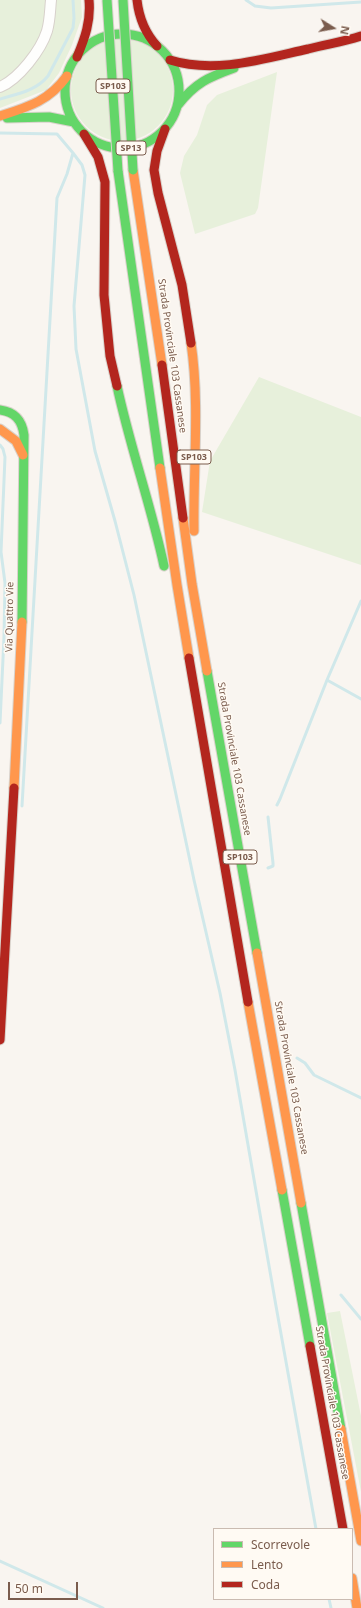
<!DOCTYPE html>
<html>
<head>
<meta charset="utf-8">
<style>
  body { margin:0 }
  #map { position:relative; width:361px; height:1608px; overflow:hidden; background:#f9f5f0; font-family:"Noto Sans",sans-serif }
  canvas { display:block }
  .legend { position:absolute; left:213px; top:1528px; width:140px; height:72px; box-sizing:border-box; background:#fffaf3; border:1px solid #cabbb1; margin:0; padding:5px 7px; list-style:none; font-size:12px; color:#7a5c4d }
  .legend li { display:flex; align-items:center; gap:8px; height:20px }
  .legend b { width:20px; border:1px solid #cabbb1 }
  .north { position:absolute; left:313px; top:8px; width:40px; height:40px; -webkit-text-stroke:3px #fffaf3; paint-order:stroke; rotate:101deg; font-size:11px; font-weight:700; line-height:16px; text-align:center; color:#7a5c4d }
  .north::after { content:''; display:block; margin:auto; width:14px; height:18px; background:#7a5c4d; clip-path:polygon(50% 0,100% 100%,50% 72%,0 100%) }
  .scale { position:absolute; left:8px; top:1582px; width:70px; height:18px; box-sizing:border-box; border:2px solid #7a5c4d; border-top:0; padding-left:5px; font-size:12px; line-height:14px; white-space:nowrap; color:#7a5c4d; -webkit-text-stroke:3px #fffaf3; paint-order:stroke }
</style>
</head>
<body>
<div id="map">
<canvas width="361" height="1608"></canvas>
<ul class="legend">
<li><b style="height:5px;background:#63d668"></b>Scorrevole</li>
<li><b style="height:5px;background:#ff974d"></b>Lento</li>
<li><b style="height:5px;background:#b3261e"></b>Coda</li>
</ul>
<div class="north">N</div>
<div class="scale">50 m</div>
</div>
<script>
const c = document.querySelector('canvas').getContext('2d');
c.lineJoin = 'round';
function fillPath(path, color) { c.fillStyle = color; c.fill(path, 'evenodd'); }
function trace(path, color, width, dash) { c.strokeStyle = color; c.lineWidth = width; c.lineCap = dash ? 'butt' : 'round'; c.setLineDash(dash || []); c.stroke(path); }
function label(font, color, halo, rows, align = 'center') {
  c.font = font + ' "Noto Sans",sans-serif'; c.lineWidth = 3; c.setLineDash([]); c.textBaseline = 'middle'; c.strokeStyle = halo; c.fillStyle = color; for (const [text, x, y, turn = 0] of rows) {
    c.save(); c.translate(x, y); c.rotate((+turn || 0) * Math.PI / 180); c.textAlign = isNaN(turn) ? turn : align; if (halo) c.strokeText(text, 0, 0); c.fillText(text, 0, 0); c.restore();
  }
}
fillPath(new Path2D(`
  M0,0H81L82,17L72,45L59,73L46,90L0,108Z
  M71 90a51 51 0 1 1 102 0a51 51 0 1 1-102 0Z
  M277,72L258,208L255,214L195,234L180,173L184,156L197,135L207,105L217,95Z
  M259,377L361,417V565L202,512L210,461Z
  M340,1311L361,1416V1492L327,1313Z`), '#e7f0db');
trace(new Path2D(`
  M246,0L255,6L271,8L361,2
  M0,99C17,94 36,91 48,76L73,28L74,18L73,0
  M0,133L57,134L73,153L67,174L57,198L22,806
  M73,153L82,165L85,175L74,306L76,349L95,451L115,521L134,595L194,880L220,993L235,1070L276,1306L316,1529
  M0,445L3,449L5,457L1,552L5,583L4,637L0,723
  M327,680L361,699
  M277,805L280,799L327,680L361,601
  M268,817L273,863V866L268,868
  M297,1058L305,1063L314,1075L361,1098
  M341,1295L361,1319
  M0,1561L103,1608
  M329,1599L331,1608`), '#d0e8ea', 3);
const street = new Path2D(`
  M0,87C19,79 41,50 47,31C50,21 50,10 51,0`);
const fast = new Path2D(`
  M65 91a57 57 0 1 1 114 0a57 57 0 1 1-114 0Z
  M178,105C195,83 209,77 234,68
  M7,118L49,117L74,122
  M118,171L160,468
  M117,386C130,447 151,505 164,566
  M0,410C15,412 22,420 24,435L22,622
  M207,671L257,953
  M282,1190L310,1346
  M301,1203L341,1429`);
const slow = new Path2D(`
  M0,116C28,107 49,101 67,76
  M133,170L162,365
  M191,343C200,403 193,470 194,531
  M0,429L16,441L23,455
  M160,468L177,585L189,658
  M183,518L192,584L207,671
  M14,788L22,622
  M257,953L301,1203
  M248,1002L282,1190
  M341,1429L361,1541
  M352,1578L357,1608`);
const jam = new Path2D(`
  M137,0C139,18 145,33 157,46
  M77,57C85,38 91,21 89,0
  M170,60C215,74 263,59 308,49C326,44 344,42 361,36
  M165,129L157,151L154,170L158,193L182,285L191,343
  M84,134L98,157L105,182L104,295L110,356L117,386
  M162,365L183,518
  M189,658L248,1002
  M0,1040L14,788
  M310,1346L343,1529`);
trace(street, '#d7d1cb', 12);
trace(fast, '#d9d2cb', 11);
trace(slow, '#d9d2cb', 11);
trace(jam, '#d9d2cb', 11);
trace(street, '#fefefd', 10);
trace(fast, '#63d668', 9);
trace(slow, '#ff974d', 9);
trace(jam, '#b3261e', 9);
const fastBridge = new Path2D(`
  M107,0L118,171
  M123,0L133,170`);
trace(fastBridge, '#dad1cc', 11, []);
trace(fastBridge, '#63d668', 9);
for (const [x, y, w] of [
  [113,86,34],
  [131,148,30],
  [194,457,34],
  [240,857,34]
]) { const box = new Path2D(); box.roundRect(x - w / 2, y - 7, w, 14, 3); c.fillStyle = '#fffaf3'; c.fill(box); trace(box, '#7a5c4d', 1); }
label('bold 9px', '#7a5c4d', null, [
  ["SP103",113,86],
  ["SP13",131,148],
  ["SP103",194,457],
  ["SP103",240,857]
]);
label('10px', '#7a5c4d', '#fffaf3', [
  ["Strada Provinciale 103 Cassanese",172,356,82],
  ["Via Quattro Vie",10,617,-89],
  ["Strada Provinciale 103 Cassanese",234,759,80],
  ["Strada Provinciale 103 Cassanese",291,1078,80],
  ["Strada Provinciale 103 Cassanese",332,1403,80]
]);
</script>
</body>
</html>
